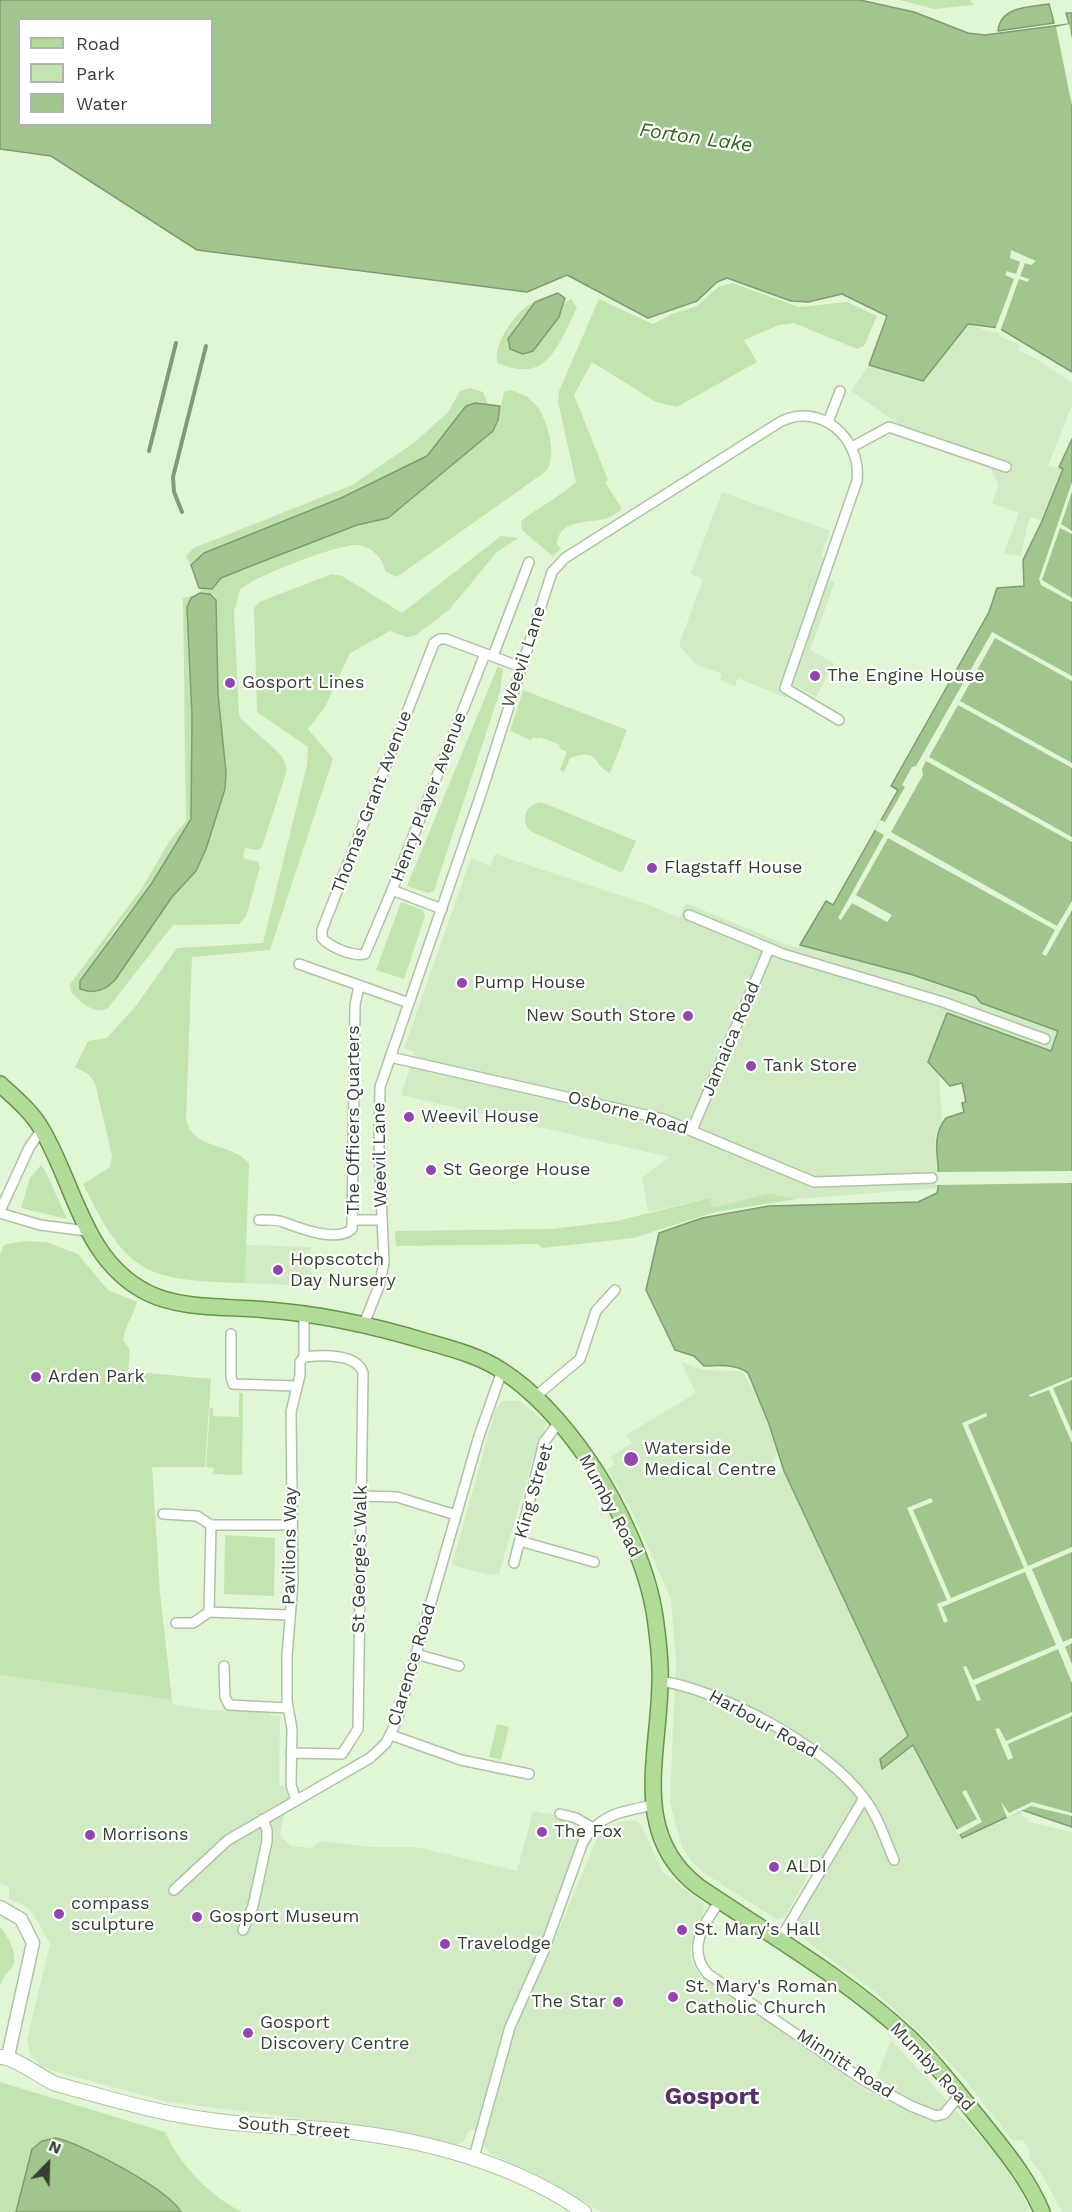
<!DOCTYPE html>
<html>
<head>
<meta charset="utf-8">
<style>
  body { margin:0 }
  #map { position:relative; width:1072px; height:2212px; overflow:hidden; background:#e0f6d5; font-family:"Work Sans",sans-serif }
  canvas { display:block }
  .legend { position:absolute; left:18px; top:18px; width:195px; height:108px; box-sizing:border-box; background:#fff; border:2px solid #afb2ad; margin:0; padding:8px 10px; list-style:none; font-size:18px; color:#363f32 }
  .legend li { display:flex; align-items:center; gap:12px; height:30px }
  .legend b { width:30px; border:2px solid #afb2ad }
  .north { position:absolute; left:18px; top:2134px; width:60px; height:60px; -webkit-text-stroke:4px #fff; paint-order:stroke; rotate:23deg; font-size:16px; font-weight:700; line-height:24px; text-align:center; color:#363f32 }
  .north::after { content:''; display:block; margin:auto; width:21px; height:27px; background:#363f32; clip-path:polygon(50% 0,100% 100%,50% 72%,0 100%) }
</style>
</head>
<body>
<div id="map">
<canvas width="1072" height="2212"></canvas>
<ul class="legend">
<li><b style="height:8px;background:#b1dc98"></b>Road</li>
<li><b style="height:16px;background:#c2e5b0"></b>Park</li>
<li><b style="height:16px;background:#a0c58d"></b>Water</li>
</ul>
<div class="north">N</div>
</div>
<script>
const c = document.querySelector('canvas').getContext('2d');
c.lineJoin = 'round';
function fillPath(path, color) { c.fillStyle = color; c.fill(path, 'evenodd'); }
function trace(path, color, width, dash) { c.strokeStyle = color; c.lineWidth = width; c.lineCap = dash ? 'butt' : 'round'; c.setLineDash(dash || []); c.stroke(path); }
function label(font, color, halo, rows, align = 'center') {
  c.font = font + ' "Work Sans",sans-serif'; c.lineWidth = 4.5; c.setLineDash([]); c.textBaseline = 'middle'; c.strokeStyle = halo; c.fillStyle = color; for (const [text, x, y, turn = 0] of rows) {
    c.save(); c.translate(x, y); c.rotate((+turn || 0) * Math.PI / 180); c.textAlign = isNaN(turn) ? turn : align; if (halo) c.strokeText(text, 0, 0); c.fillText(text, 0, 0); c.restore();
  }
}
fillPath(new Path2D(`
  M968,324L988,331L1000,333L999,336L1020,345L1018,350L1037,359L1072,383V405L1048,466L1063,469L1042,521L1031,517L1028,522L1021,556L1004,553L1019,513L992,503L999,485L990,468L923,442L926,433L899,424L851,391L869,365L923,381Z
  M722,492L830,531L821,556L825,558L819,576L835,582L810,650L834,663L816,697L792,684L786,698L738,678L735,686L720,680L722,674L695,664L679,645L703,579L691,574Z
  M495,854L649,905L679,918L686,903L787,945L798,948L800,945L938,983L975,996L981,1003L1058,1031L1051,1051L947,1013L928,1062L939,1073L942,1122L935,1136L939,1188L797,1199L769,1193L713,1208L710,1198L648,1212L642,1178L669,1157L401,1095L415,1052L404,1048L471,858L490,866Z
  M246,1245L311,1247V1286L245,1283Z
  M681,1362L703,1370L742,1371L765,1410L777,1452L771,1467L775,1475L784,1471L908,1737L880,1759L882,1769L913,1745L962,1838L1021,1811L1023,1817L1029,1819L1028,1822L1072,1832V2212H1062L1040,2171L1029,2159L1030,2151L1023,2140L1013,2141L966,2081L929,2041L875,1992L790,1929L827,1862L819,1856L785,1917L776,1919L704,1873L691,1861L682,1847L670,1802L676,1661L671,1599L632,1512L607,1469L615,1465L611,1457L632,1443L626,1435L696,1393Z
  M502,1401H520L541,1419L548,1421L539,1439L499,1574L489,1575L452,1565L495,1411Z
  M0,1675L172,1700L173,1704L210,1710L270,1712V1715L280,1716L279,1786H285L292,1809L284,1814L280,1835L291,1846L312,1848L321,1841L372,1847H416L517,1871L533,1811L547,1814L549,1812L572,1826L579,1835L540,1951L548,1955L598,1836L618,1822L635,1820L642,1826L662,1871L704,1904L703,1914L690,1948L692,1963L700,1976L744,2004L870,2094L891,2040L998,2156L1016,2180L1030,2212H601L542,2177L491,2154L482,2145L484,2133L470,2129L464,2141L456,2145L392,2130L168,2102L42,2068L30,2054L27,2039L50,1944L32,1912L23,1905L9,1899V1887L0,1883Z`), '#d1ecc5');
fillPath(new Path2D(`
  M899,0H970L974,5L934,9Z
  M732,283L799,307L847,302L877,316L864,346L857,349L794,323L779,325L744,340L757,362L677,407L656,402L592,362L574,395L608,480L605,482L622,509C617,513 611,517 605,519C587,523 558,519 557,545L561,549L552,556L522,530L521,521C539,507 559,497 576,482L558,402L559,391L599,299L653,324L672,314L697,306L718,287Z
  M571,299L577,308C557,345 549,385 498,363C490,347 519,306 535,302L516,325L507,343L510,349L523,354L562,312L563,304Z
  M470,388L483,392L488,404L474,403L466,406L427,456L341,498L202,556L191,565L192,569L186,556L194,548L352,485L415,442L448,412L460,391Z
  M511,390C521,394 529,396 536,405C547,418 559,458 545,472L397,577L386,572C382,558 372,546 357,545C338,544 252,577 240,590L234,612L239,715L241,719L276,750L283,758L287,770L262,847L258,850L245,848L243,858L258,862L260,867L246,917L239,924L173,925L108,1008C94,1016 80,1001 71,992L70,984L142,888L169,842L186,821L183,598L194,595L187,607L192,717L191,819L152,883L116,928L79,984L103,990L115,980L172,897L196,871L206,849L225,789L226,772L218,694L216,600L214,595L200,593L201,589H212L221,578L357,525L388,518L492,431L498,420L504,392Z
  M501,536L518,538L497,552L449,610L416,635L407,637L390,631L350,653L325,707L308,729L333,759L270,950L192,957L186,1119C192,1150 230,1142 249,1163L245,1283C146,1280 128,1276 83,1184L110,1167L112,1156L95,1083L88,1074L75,1067L88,1041L107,1038L135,1007L177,948L263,943L307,765L308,747L257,712L254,608L259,602L332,574L342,576L402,613Z
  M498,666L503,669L500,691L434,891L428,893L407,886Z
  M523,690L627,730L610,773C592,765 600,747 570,758L564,772L560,770L567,752L559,748L560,745L540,737L539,739L533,737L531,740L510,731Z
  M541,802L636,841L622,873L530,831C520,819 525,805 541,802Z
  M401,902L423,910L425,916L404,979L376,970Z
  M41,1165L45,1170L67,1219L21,1208L30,1178Z
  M769,1193L797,1199L715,1212L633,1238L542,1248L538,1244L396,1246L395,1231L552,1229L617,1221L710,1198L713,1208Z
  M23,1241L46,1242L78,1254L108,1290L137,1302C133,1317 125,1325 123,1340L130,1350L128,1371L211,1379L205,1467H152L160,1593L172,1700L0,1675V1254L4,1245Z
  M239,1393H243L242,1475L212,1474L215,1468L206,1467L210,1408H213V1416L239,1417Z
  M225,1535L275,1538L274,1596L224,1594Z
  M497,1724L509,1727L501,1760L489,1757Z
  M0,1927C7,1935 20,1956 12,1967C6,1976 3,1975 0,1987Z
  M0,2082L165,2132C179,2164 211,2197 242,2212H0Z`), '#c2e5b0');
const water = new Path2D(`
  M0,0H860L914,12L968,33L985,35L1069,24L1066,13H1072V372L999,328L968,324L923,381L869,365L887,316L842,294L808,302L791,301L727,278L717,282L697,301L648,318L567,275L527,292L197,250L51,156L0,149ZM20,20H212V124H20Z
  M1049,4L1054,23L998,31C1000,6 1031,7 1049,4Z
  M558,293L565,298L559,317L533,351L523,354L510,349L508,339L535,302Z
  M475,403L500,406L498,420L493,431L388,518L357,525L256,564L221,578L212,589L199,588L191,565L204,553L341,498L427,456L466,406Z
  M1072,439V1827L1022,1810L962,1838L913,1745L882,1769L880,1759L908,1736L784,1471L769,1424L748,1373C737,1364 718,1365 704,1366L694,1356L675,1350L646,1290L659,1233L702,1218L769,1206L918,1202L937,1193C944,1167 927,1141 946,1118L964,1112L962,1103L966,1102L962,1083L950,1086L928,1062L947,1013L1051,1051L1058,1031L981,1003L975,996L913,975L800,945L826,901L833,905L898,790L891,786L989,612L997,588L1024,586L1023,560L1042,521L1063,469L1059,467Z
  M200,593L210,594L216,600L218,694L226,772L225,789L206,849L196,871L172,897L115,980C105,991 93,994 80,989V981L152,883L191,819L192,717L187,607L191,598Z
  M56,2138C83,2144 168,2189 181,2212H16L32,2149L42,2141Z`);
fillPath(water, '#a0c58d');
trace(water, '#809d72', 1.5);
fillPath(new Path2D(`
  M1069,24L1072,39V106L1056,27Z
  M1011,250L1036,261L1031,265L1025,263L1020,276L1029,279L1028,282L1019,279L1000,332L995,330L1014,279L1005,275L1007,271L1016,274L1020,262L1010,258Z
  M1072,482V492L1061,524L1072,531V534L1060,528L1042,580L1072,598V602L1041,585L1039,579Z
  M992,632L1072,676V681L995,638L960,701L1072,763V768L958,705L929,757L1072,837V842L926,761L922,769L923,775L891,832L1057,926L1072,901V910L1046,956L1042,954L1055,930L888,838L856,895L892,915L887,922L852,903L841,920L838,918L884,835L875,830L880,820L885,822L905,787L902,785L912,767L916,766Z
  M1072,1171V1183L936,1185V1172Z
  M1072,1377V1380L1053,1388L1072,1432V1443L1049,1390L1030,1397L1029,1395Z
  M986,1413L987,1416L968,1425L1028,1566L1072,1547V1552L1032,1569L1063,1642L1072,1638V1643L1065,1647L1072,1664V1683L1058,1649L975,1685L981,1700L977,1701L963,1667L966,1666L973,1680L1056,1645L1025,1572L942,1607L948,1621L944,1623L937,1604L947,1600L907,1508L931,1498L933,1502L913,1510L951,1598L1024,1568L962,1423Z
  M1072,1712V1716L1008,1744L1013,1758L1008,1760L995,1729L999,1728L1006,1741Z
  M966,1790L982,1822L958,1835L956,1830L977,1819L962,1792Z
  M1001,1802L1009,1813L1032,1802L1072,1813V1816L1031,1806L1007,1818Z`), '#e0f6d5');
trace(new Path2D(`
  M149,451L176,343
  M182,512L174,492L173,477L206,346`), '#809d72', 4);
const minor = new Path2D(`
  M828,422L840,391
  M852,447L889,427L1006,467
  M493,656L529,562
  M392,890L365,954C353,957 330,947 322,938V930L434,643L440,639H446L521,667
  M442,909L392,890L485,654
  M689,915L783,954L943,1002L1045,1039
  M299,964L409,1003
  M390,1057L663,1119L814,1182L932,1178
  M692,1130L769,949
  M0,1211L29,1148L42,1129
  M0,1213L40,1225L87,1231
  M259,1220C266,1220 277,1219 283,1222C299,1228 337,1243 352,1229L355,1005L359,986
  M354,1220H382
  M364,1324L379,1286L384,1263L379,1146L380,1087L481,794L552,572L565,558L780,422C821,401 862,439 857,481L785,688L839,720
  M231,1334V1377L233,1384L297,1386
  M536,1396L580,1359L596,1311L615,1290
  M361,1496L397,1497L456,1515
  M163,1514L197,1516L211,1525H292
  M520,1541L594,1562
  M514,1563L544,1442L560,1421
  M209,1612L211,1525
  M176,1623H193L209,1612L289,1615
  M416,1654L459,1666
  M224,1666L225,1697L229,1705L288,1708
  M660,1681C722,1690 827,1747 864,1798C878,1816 885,1839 894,1860
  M391,1735L461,1760L529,1774
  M291,1753L342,1754L358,1729L363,1373C357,1353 321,1355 304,1357
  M296,1800L291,1785L292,1729L287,1701V1656L293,1582L291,1412L300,1375V1362L304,1357V1313
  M560,1814L576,1818L591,1827
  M174,1890L228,1840L370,1758L386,1743L397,1720L479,1436L502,1371
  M720,1901C704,1923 686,1950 708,1974L863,2080L911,2106L936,2116L944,2114L960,2095
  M243,1930L253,1906L267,1841V1830L263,1819
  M779,1941L864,1798
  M474,2157L510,2027L543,1953L583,1842C599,1814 623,1811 654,1805`);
const tertiary = new Path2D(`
  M0,1907L21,1919L33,1943L8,2056`);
const secondary = new Path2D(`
  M0,2057C14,2056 41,2078 56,2084C104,2097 153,2112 203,2119C246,2126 291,2126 335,2130C422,2139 512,2162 584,2212`);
const primary = new Path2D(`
  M0,1084C15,1098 31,1111 41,1128C75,1184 83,1261 148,1293C182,1310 230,1306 267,1310C323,1314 375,1326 428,1342C453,1349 479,1356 501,1370C537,1393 565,1426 589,1461C617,1502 648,1567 655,1617C658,1638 661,1662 660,1683C659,1756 630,1835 699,1887C770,1935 847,1979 910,2038C936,2063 958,2093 981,2121C1004,2150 1028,2178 1042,2212`);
trace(minor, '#aec3a4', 12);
trace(tertiary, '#aec3a4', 15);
trace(secondary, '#aec3a4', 16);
trace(primary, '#649647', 18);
trace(minor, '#fff', 9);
trace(tertiary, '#fff', 12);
trace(secondary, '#fff', 14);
trace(primary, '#b1dc98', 15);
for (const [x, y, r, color] of [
  [815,676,6,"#9343b2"],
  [230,683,6,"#9343b2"],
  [652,868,6,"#9343b2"],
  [462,983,6,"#9343b2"],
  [688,1016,6,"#9343b2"],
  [751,1066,6,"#9343b2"],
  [409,1117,6,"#9343b2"],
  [431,1170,6,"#9343b2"],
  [278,1270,6,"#9343b2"],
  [36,1377,6,"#9343b2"],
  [631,1459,8,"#9343b2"],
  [542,1832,6,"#9343b2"],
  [90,1835,6,"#9343b2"],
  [774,1867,6,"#9343b2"],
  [59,1914,6,"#9343b2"],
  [197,1917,6,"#9343b2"],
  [682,1930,6,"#9343b2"],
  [445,1944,6,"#9343b2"],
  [673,1997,6,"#9343b2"],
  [618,2002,6,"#9343b2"],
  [248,2033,6,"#9343b2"]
]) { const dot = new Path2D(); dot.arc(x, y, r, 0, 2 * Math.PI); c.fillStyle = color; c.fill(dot); trace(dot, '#fff', 2); }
label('18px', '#363f32', '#fff', [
  ["Weevil Lane",524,657,-72],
  ["Henry Player Avenue",429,797,-69],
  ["Thomas Grant Avenue",372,802,-69],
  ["Jamaica Road",731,1039,-67],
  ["Osborne Road",628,1113,15],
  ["The Officers Quarters",354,1120,-90],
  ["Weevil Lane",380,1155,-91],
  ["King Street",534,1491,-74],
  ["Mumby Road",610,1506,62],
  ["Pavilions Way",290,1546,-89],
  ["St George's Walk",360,1559,-89],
  ["Clarence Road",412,1665,-73],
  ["Harbour Road",763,1724,29],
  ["Minnitt Road",845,2064,33],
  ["Mumby Road",932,2067,47],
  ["South Street",294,2128,5]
]);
label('18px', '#363f32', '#fff', [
  ["The Engine House",827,676],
  ["Gosport Lines",242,683],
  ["Flagstaff House",664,868],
  ["Pump House",474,983],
  ["New South Store",676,1016,"right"],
  ["Tank Store",763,1066],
  ["Weevil House",421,1117],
  ["St George House",443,1170],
  ["Hopscotch",290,1260],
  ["Day Nursery",290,1281],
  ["Arden Park",48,1377],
  ["Waterside",644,1449],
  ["Medical Centre",644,1470],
  ["The Fox",554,1832],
  ["Morrisons",102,1835],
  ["ALDI",786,1867],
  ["compass",71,1904],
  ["sculpture",71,1925],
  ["Gosport Museum",209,1917],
  ["St. Mary's Hall",694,1930],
  ["Travelodge",457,1944],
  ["St. Mary's Roman",685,1987],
  ["Catholic Church",685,2008],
  ["The Star",606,2002,"right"],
  ["Gosport",260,2023],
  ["Discovery Centre",260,2044]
], 'left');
label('italic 20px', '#356316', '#fff', [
  ["Forton Lake",696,138,8]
]);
label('bold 24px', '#573067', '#fff', [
  ["Gosport",712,2097]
]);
</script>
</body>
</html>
